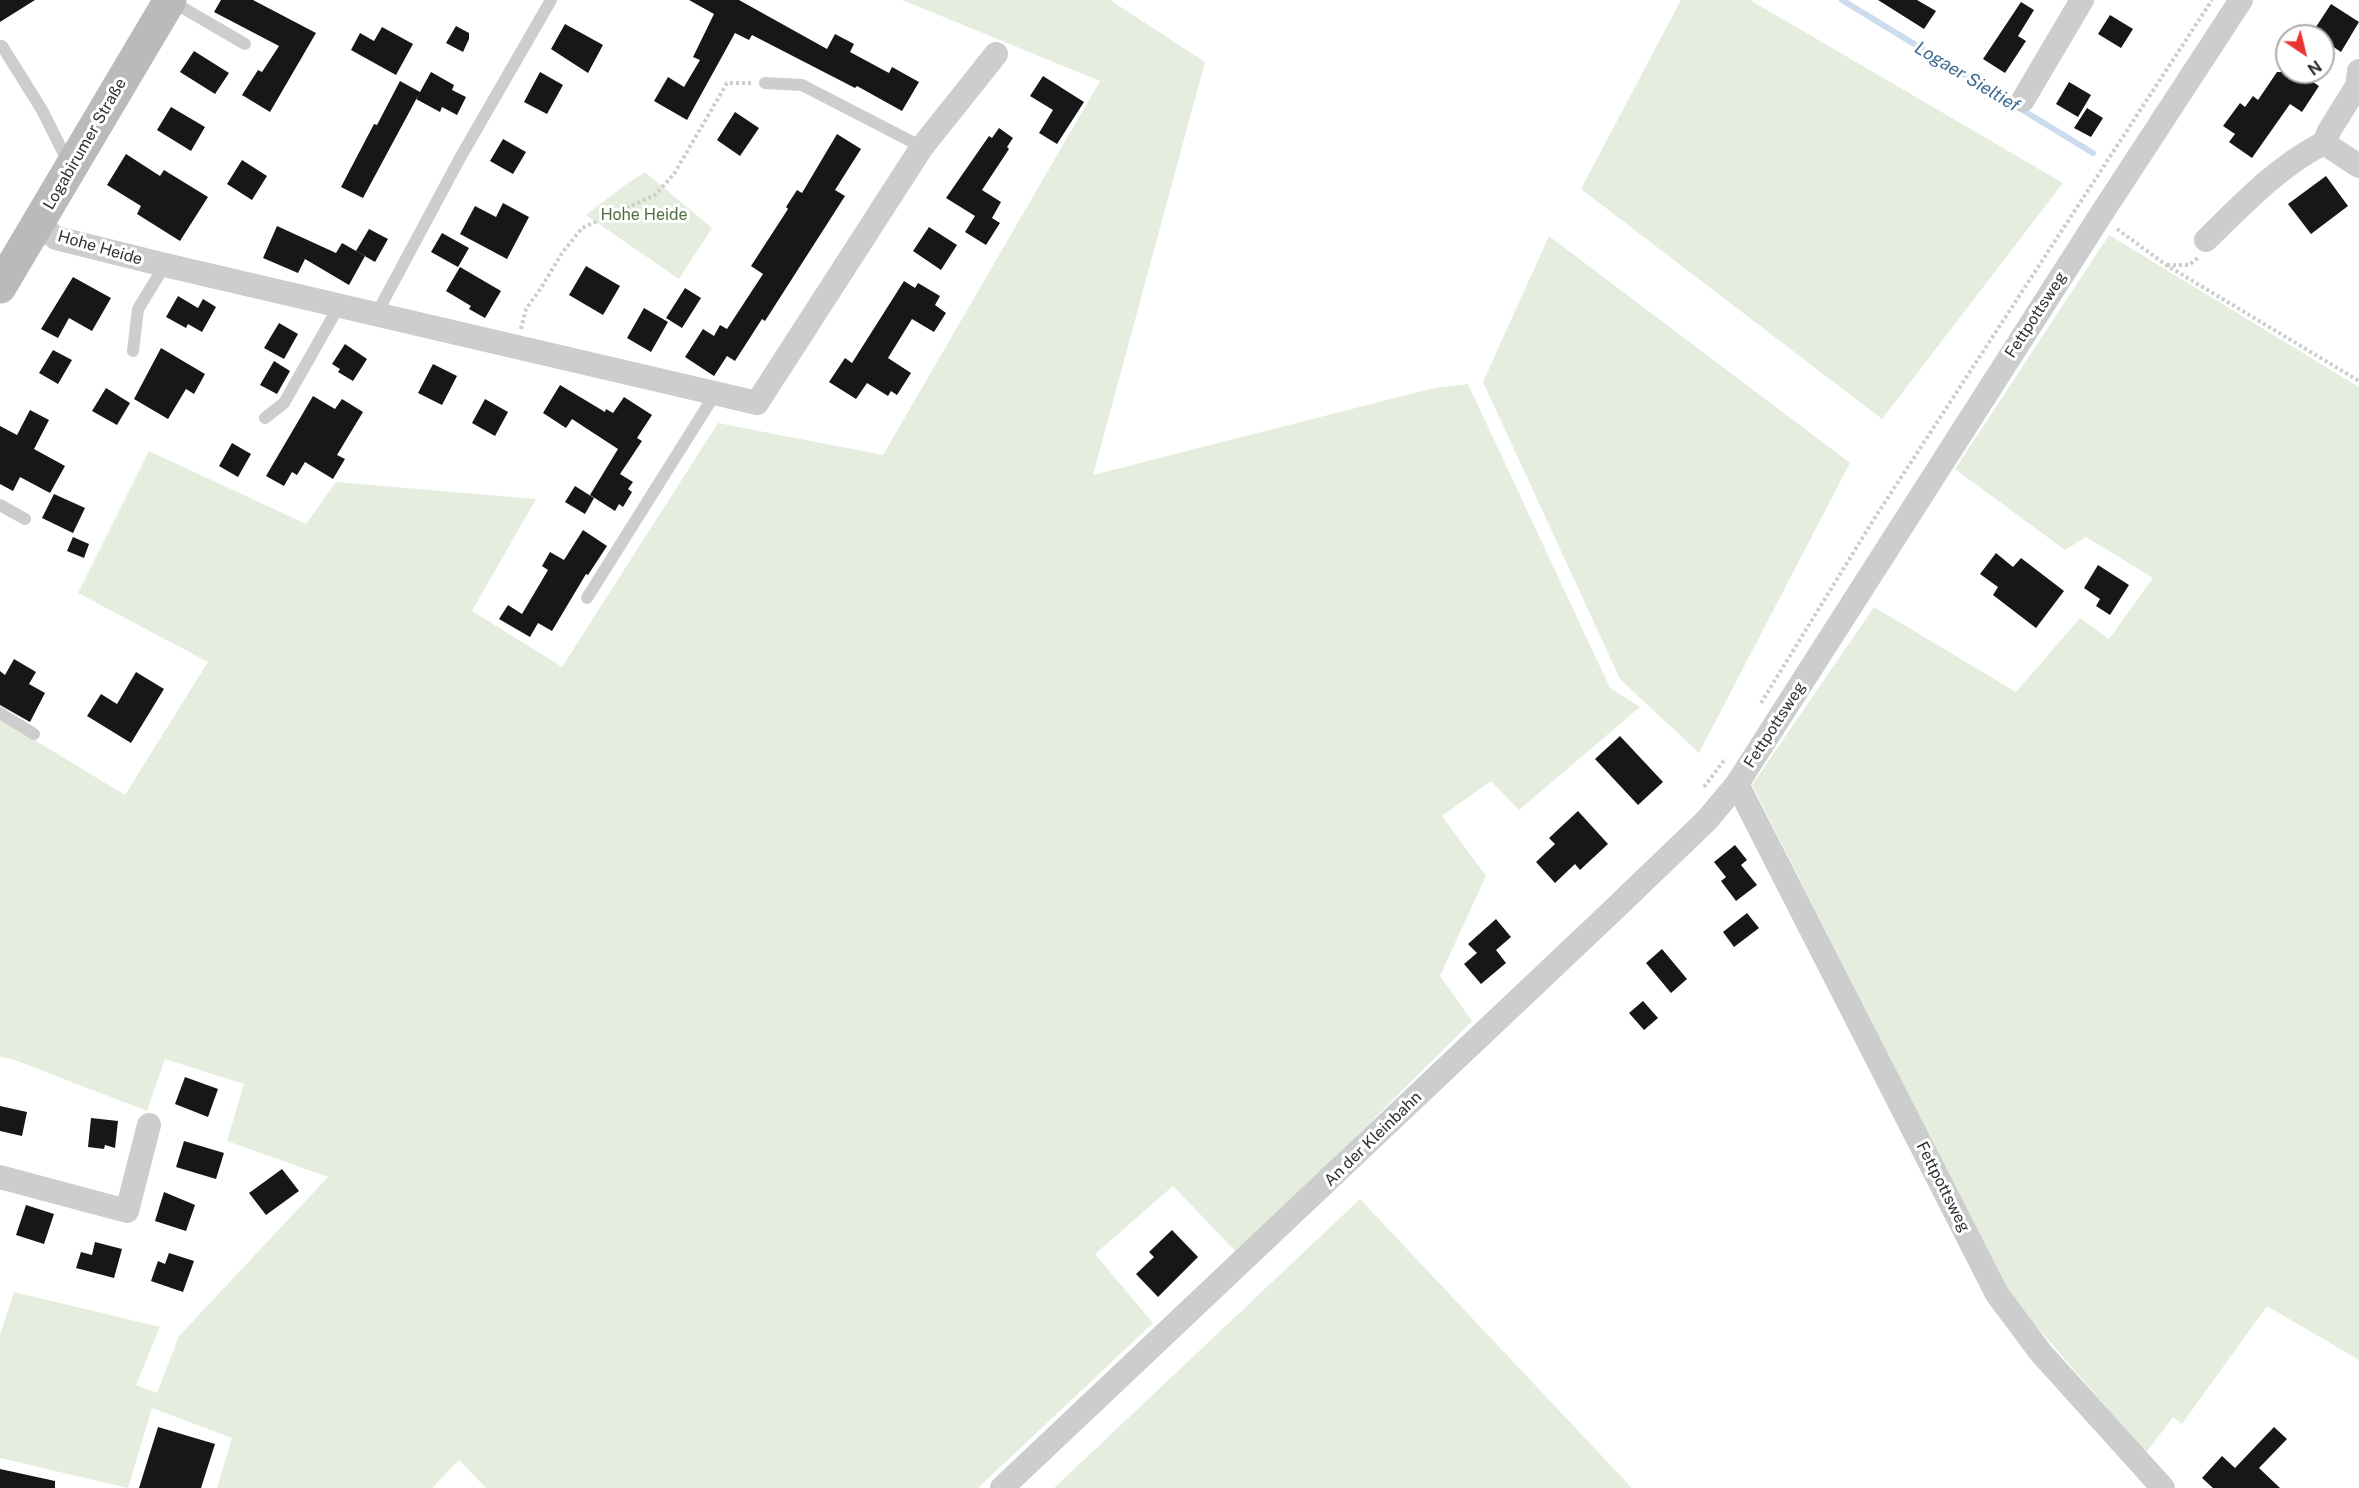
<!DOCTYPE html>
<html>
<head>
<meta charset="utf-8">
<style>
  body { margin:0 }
  #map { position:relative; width:2359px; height:1488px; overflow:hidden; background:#fff; font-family:"Public Sans",sans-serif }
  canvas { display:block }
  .north { position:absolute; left:2275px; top:24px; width:60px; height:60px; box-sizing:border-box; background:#fff; border:2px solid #acacac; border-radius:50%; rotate:145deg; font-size:16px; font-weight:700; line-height:24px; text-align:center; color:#303030 }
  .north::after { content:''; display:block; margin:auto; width:21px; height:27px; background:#e83531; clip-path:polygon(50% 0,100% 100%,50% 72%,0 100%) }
</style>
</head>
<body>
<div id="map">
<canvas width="2359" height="1488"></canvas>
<div class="north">N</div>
</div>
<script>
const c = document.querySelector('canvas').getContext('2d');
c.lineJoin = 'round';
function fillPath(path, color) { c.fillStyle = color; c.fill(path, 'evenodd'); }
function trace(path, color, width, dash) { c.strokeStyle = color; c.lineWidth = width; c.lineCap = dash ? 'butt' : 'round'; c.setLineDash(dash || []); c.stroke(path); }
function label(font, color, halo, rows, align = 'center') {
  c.font = font + ' "Public Sans",sans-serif'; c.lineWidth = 6; c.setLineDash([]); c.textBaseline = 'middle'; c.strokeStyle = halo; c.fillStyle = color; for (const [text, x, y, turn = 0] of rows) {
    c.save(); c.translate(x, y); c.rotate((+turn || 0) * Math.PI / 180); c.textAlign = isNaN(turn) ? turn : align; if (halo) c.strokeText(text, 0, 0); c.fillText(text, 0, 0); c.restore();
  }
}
fillPath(new Path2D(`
  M902,0H1110L1205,62L1093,475L1434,388L1468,384L1610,688L1640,707L1519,810L1491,781L1442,816L1486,876L1440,976L1472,1021L1238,1254L1173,1186L1095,1254L1153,1323L978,1488H486L459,1460L432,1488H217L232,1438L152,1408L128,1488L0,1458V1335L14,1292L160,1327L136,1385L157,1393L179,1336L328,1177L227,1141L244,1084L165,1059L147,1111L12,1059L0,1057V719L125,795L208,662L78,593L149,451L306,524L336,482L536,499L472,611L562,667L718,423L883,455L1100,81Z
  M1681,0H1750L2063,183L1882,419L1581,189Z
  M645,172L712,228L679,279L586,215L625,185Z
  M2109,235L2359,387V1360L2267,1306L2182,1424L2173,1417L2146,1453L2011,1297L1752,785L1874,607L2016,692L2080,618L2109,639L2153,578L2086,537L2065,550L1955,469Z
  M1549,236L1850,463L1699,753L1620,679L1483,382Z
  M1360,1199L1632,1488H1054Z`), '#e5edde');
trace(new Path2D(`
  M1842,0L2093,153`), '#cadced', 6);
fillPath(new Path2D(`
  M0,0H35L0,22Z
  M221,0H253L316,33L270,112L242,95L258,70L262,72L279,46L214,12Z
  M689,0H739L827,49L835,34L854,44L850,52L889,73L892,67L919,82L902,111L857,86L855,88L752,35L749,40L735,33L687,120L654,101L668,77L684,87L700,60L693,57L714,14Z
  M1878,0H1917L1936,11L1924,29Z
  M2021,2L2034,10L2018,36L2026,41L2005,73L1983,59Z
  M2331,4L2359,22L2341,52L2323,40V36H2317L2312,33Z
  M2110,15L2133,29L2121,48L2098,34Z
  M565,24L603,45L588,73L551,49Z
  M456,26L469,33V39L463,52L446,43Z
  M382,27L413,44L396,75L351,50L360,33L374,41Z
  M194,51L229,73L215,94L180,72Z
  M431,72L454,85L452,90L466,97L457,115L442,107L440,112L416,99L419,94L363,198L341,187L374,124L377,125L400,81L420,92Z
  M540,72L563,85L547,114L524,102Z
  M2277,72H2298L2319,86L2302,112L2290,104L2252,158L2229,142L2235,134L2223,126L2240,103L2245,107L2253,96L2258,100Z
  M1043,76L1084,102L1057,144L1039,133L1053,110L1030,96Z
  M2069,82L2091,95L2078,117L2056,104Z
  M171,107L205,127L191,151L157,130Z
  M2087,108L2103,118L2091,137L2074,128Z
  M735,112L759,128L740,156L717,140Z
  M999,128L1013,138L1007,147L1009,149L982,190L1001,202L992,218L1000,223L986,245L965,232L975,216L946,198L989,136L992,138Z
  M837,134L861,149L835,190L845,196L765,321L762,319L735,361L727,356L714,376L685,357L703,329L714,336L720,325L727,329L763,274L751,266L788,209L786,207L797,190L802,193Z
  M503,139L526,152L513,174L490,161Z
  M126,154L160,176L164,170L208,197L180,241L137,214L141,206L107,185Z
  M242,160L267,176L252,200L227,184Z
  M2326,176L2348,206L2311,234L2288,204Z
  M503,203L529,217L507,259L460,234L475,206L496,217Z
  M277,226L336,253L342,243L365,256L349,285L305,259L298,273L263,258Z
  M929,227L957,245L941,270L913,251Z
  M369,229L388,239L375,262L356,251Z
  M442,233L469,248L458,267L431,252Z
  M586,266L620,286L603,315L569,295Z
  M460,267L501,291L485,318L469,309L471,306L446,291Z
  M73,277L111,298L92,331L69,318L58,338L41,329Z
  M904,281L915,288L918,283L940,296L935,305L946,313L934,332L912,319L888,358L911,373L897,395L891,391L888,396L867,383L856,399L829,382L845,358L852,363Z
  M685,288L701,298L682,328L666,318Z
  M178,296L198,308L203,299L216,307L202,332L188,324L186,328L166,317Z
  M644,308L668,322L651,352L627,338Z
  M279,323L298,334L284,359L264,348Z
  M345,344L367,359L353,381L338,372L340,369L332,364Z
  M161,348L205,374L194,394L186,389L168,419L134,399Z
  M53,350L72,360L58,384L39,373Z
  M274,361L290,371L277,394L260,385Z
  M433,364L457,376L442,405L418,393Z
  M560,385L605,412L606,409L613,413L624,397L652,415L637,438L642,441L620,474L633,482L628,489L632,492L623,507L619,504L615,511L590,495L618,449L572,419L566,428L543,413Z
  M106,388L130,403L117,425L92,411Z
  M313,396L335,409L342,399L363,412L337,455L345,459L333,479L305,462L297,475L292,472L284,486L266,476Z
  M485,399L508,412L495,436L472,423Z
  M30,410L49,420L34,449L65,466L50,493L20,477L13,491L0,484V426L17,435Z
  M232,443L251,454L238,477L219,466Z
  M575,486L594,498L585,514L565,502Z
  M54,494L85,508L73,533L42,518Z
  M583,530L607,546L588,575L586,574L552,631L538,623L530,637L499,619L508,605L522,614L548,570L542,566L550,552L564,560Z
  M73,537L89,544L84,558L67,551Z
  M1996,553L2013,567L2021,558L2064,591L2036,628L1993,595L1998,587L1980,574Z
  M2098,565L2129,585L2110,615L2096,606L2100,599L2084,588Z
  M14,659L36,672L29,684L45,693L30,722L0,705V671L5,675Z
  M136,672L164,689L131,743L87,716L101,694L117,704Z
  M1620,736L1663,782L1638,805L1595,759Z
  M1578,811L1608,844L1580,870L1575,864L1555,883L1536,862L1555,844L1549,838Z
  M1735,845L1747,860L1741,865L1757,885L1736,901L1721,881L1726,877L1714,862Z
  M1747,913L1759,928L1734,947L1723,932Z
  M1496,919L1511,937L1496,950L1506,963L1481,984L1464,964L1477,953L1468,944Z
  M1662,949L1687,979L1671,993L1646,963Z
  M1643,1001L1658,1018L1644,1030L1629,1013Z
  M185,1077L218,1089L208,1117L175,1104Z
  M0,1106L27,1112L22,1136L0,1131Z
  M91,1118L118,1121L115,1148L105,1145L104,1149L88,1147Z
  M184,1141L224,1153L216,1179L176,1167Z
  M282,1169L299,1191L266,1215L249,1193Z
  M164,1192L195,1205L186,1231L155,1221Z
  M26,1205L54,1214L44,1244L16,1235Z
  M1172,1230L1198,1257L1158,1297L1136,1274L1154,1257L1149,1252Z
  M95,1242L122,1249L114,1278L76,1268L81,1252L92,1255Z
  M169,1253L194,1261L183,1292L151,1281L158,1261L165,1264Z
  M158,1427L215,1444L201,1488H139Z
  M2274,1427L2287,1439L2259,1468L2280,1488H2213L2202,1478L2222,1456L2235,1468Z
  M0,1469L55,1481V1488H0Z`), '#171717');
trace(new Path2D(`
  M2117,229L2166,265L2359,381
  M2167,265H2189L2199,257
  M521,329L526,309L541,288L562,253L582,228L655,195L674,174L727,83H752
  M1761,703L1874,519L2212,0
  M1704,787L1726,758`), '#cdcdcd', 4, [3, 3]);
trace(new Path2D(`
  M171,1L245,44
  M2,46L42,110L69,164
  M765,83L802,85L922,147
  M377,313L460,158L551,0
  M133,351L138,309L165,265
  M265,418L284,403L339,306
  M0,505L25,519
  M587,598L715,394
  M0,713L34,734`), '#cdcdcd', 12);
trace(new Path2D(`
  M2023,100L2082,0
  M2324,143L2359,166
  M38,224L56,238L165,265L757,403L922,147L996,54
  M2206,240C2242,205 2278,166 2324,143L2329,131L2357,86L2359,71
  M1737,784L1997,1294L2041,1353L2163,1488
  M0,1177L127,1211L149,1125
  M1002,1488L1607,916L1707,820L1737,784L2100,216L2241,0`), '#cdcdcd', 24);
trace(new Path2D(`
  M0,287L170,0`), '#bababa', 33);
label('16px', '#303030', '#fff', [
  ["Logabirumer Straße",85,144,-60],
  ["Hohe Heide",100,248,16],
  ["Fettpottsweg",2036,315,-57],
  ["Fettpottsweg",1775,725,-57],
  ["An der Kleinbahn",1373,1139,-44],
  ["Fettpottsweg",1943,1187,63]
]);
label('16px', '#4e6d3c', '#fff', [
  ["Hohe Heide",644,215]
]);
label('italic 18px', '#3c6a94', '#fff', [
  ["Logaer Sieltief",1967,77,31]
]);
</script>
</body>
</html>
